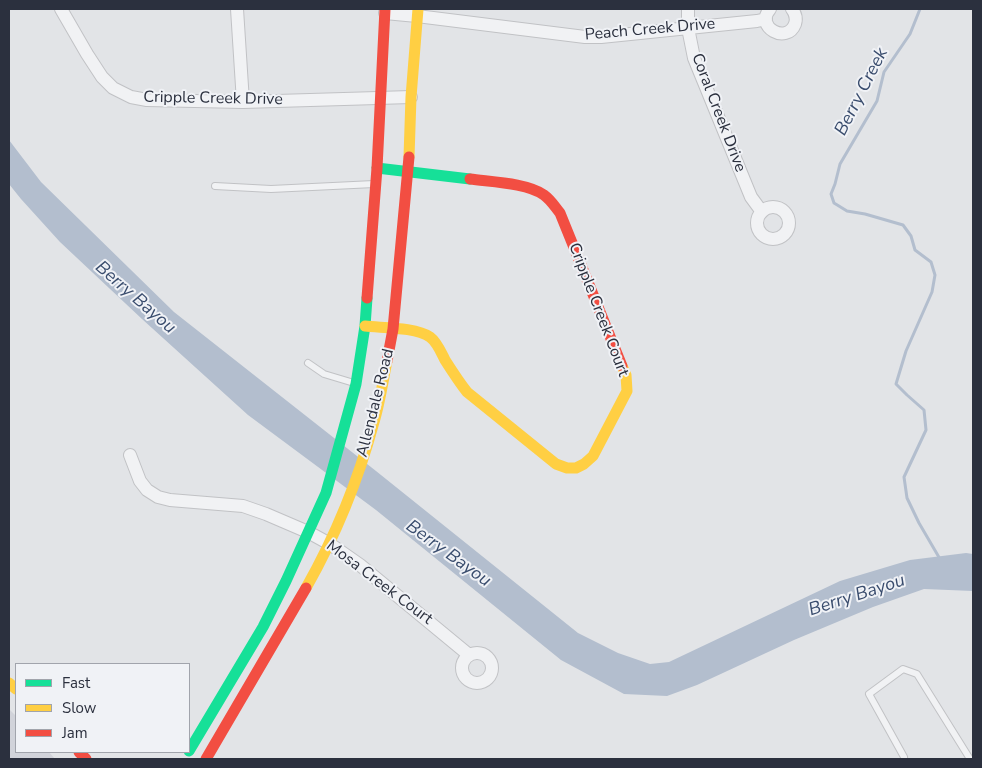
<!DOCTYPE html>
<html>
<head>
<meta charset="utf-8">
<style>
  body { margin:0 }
  #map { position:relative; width:982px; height:768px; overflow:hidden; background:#e2e4e7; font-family:"Nunito Sans",sans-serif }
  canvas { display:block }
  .frame { position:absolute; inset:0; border:10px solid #2b303e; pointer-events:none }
  .legend { position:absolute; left:15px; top:663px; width:175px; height:90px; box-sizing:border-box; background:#f0f2f6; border:1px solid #a1a4ac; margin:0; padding:6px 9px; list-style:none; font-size:15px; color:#2b303e }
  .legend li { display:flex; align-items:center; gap:10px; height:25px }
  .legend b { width:25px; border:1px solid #a1a4ac }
</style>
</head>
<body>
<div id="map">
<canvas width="982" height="768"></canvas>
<div class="frame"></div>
<ul class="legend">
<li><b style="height:6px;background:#16e098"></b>Fast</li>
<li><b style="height:6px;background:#ffcf43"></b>Slow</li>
<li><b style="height:6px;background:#f24e42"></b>Jam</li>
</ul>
</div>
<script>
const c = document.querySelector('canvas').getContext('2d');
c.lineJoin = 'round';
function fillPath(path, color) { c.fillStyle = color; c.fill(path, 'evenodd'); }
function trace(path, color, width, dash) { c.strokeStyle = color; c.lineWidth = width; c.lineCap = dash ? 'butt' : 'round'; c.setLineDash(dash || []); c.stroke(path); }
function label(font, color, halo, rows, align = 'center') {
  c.font = font + ' "Nunito Sans",sans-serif'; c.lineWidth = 4; c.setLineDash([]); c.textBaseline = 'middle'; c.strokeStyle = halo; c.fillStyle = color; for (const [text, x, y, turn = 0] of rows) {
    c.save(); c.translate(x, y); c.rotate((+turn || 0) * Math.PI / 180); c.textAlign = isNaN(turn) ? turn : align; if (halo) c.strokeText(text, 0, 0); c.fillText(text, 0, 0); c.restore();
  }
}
fillPath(new Path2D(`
  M9,709L16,716V752H49L55,759H9Z`), '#d1d3da');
fillPath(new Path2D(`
  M9,140L41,182L174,312L376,471L578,633L618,653L650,664L669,662L840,581L910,560L966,553L973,554V591L924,589L873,607L794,640L697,685L667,696L624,694L561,660L376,510L248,415L142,319L60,242L21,199L9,184Z`), '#b3bece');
trace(new Path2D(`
  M920,9L910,34L884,72L877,101L840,164L835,184L831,194L834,203L847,211L865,214L903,225L911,236L915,250L931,262L935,275L932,292L906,351L896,384L907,395L924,410L926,430L904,477L907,498L919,523L940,559`), '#b3bece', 3);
const lane = new Path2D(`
  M215,186L271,189L374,184
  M308,363L324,374L354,383
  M904,757L869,694L903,669L917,674L970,759`);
const street = new Path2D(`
  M61,9L87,54L102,77L113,88L131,97L147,100L243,102L411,97
  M237,9L243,102
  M688,9V28L694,58L751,197L762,212
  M770,9C754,27 787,45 795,24C797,18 795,13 792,9
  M385,13L417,16L585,37H601L757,21L766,19
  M757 223a16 16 0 1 1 32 0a16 16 0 1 1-32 0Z
  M130,455L140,481L147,490L158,497L170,500L243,506L266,514L308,532L330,544L360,565L469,655
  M462 668a15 15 0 1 1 30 0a15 15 0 1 1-30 0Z`);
trace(lane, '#c1c2c5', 8);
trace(street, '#c1c2c5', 14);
trace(lane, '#f1f2f4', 6);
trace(street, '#f1f2f4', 12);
trace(new Path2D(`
  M377,168L470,179
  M189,751L263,627L286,581L326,493L356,384L365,326L367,298`), '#16e098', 11);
trace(new Path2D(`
  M409,157L411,97L418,9
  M365,326C382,328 416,327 430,337C437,342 441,352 445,360C452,371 459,382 467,392L556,464L567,468H576L584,464L593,456L627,391L626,375L622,366
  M306,588C336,535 358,481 374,422C380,402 383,381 387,361
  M9,683L16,689`), '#ffcf43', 11);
trace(new Path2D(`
  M470,179C491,182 527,183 544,195C551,200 555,207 560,213L622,366
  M367,298L377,168L385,9
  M387,361L393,329L409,157
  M79,752L86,759
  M206,759L306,588`), '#f24e42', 11);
label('16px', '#2b303e', '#f0f2f6', [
  ["Peach Creek Drive",650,30,-5],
  ["Cripple Creek Drive",213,99,1],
  ["Coral Creek Drive",718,113,69],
  ["Cripple Creek Court",598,310,69],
  ["Allendale Road",376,403,-76],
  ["Mosa Creek Court",379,583,37]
]);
label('italic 18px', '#394c6d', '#f0f2f6', [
  ["Berry Creek",862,92,-63],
  ["Berry Bayou",135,298,41],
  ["Berry Bayou",448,554,36],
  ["Berry Bayou",857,596,-18]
]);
</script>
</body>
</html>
